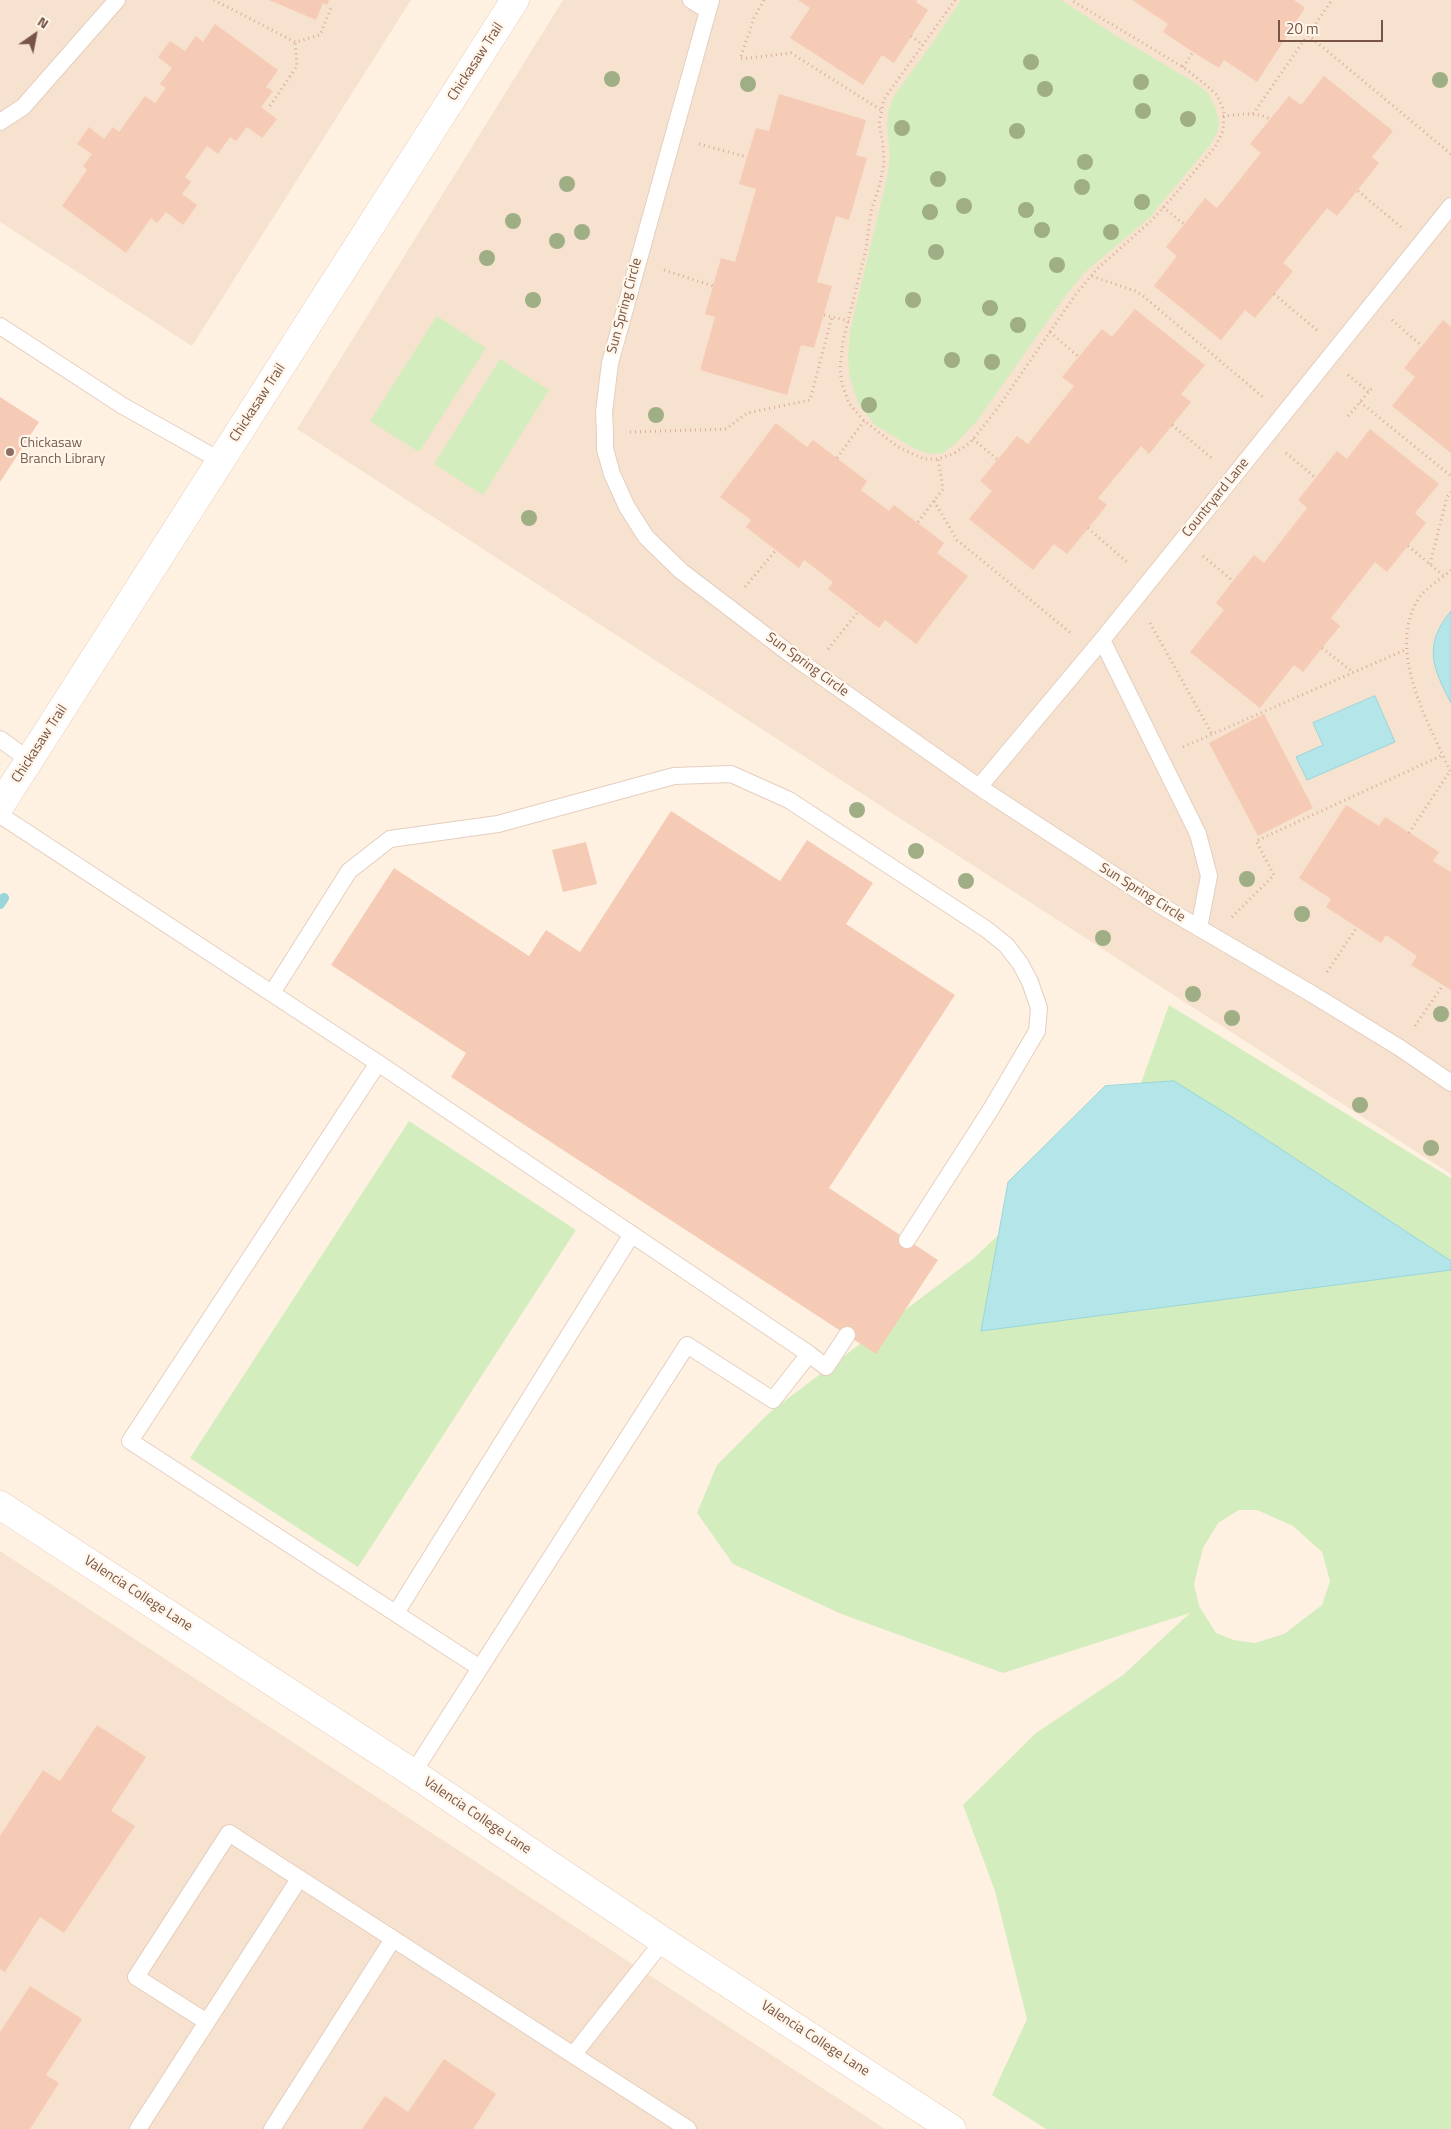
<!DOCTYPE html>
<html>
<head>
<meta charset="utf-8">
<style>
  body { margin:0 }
  #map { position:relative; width:1451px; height:2129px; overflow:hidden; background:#fef1e1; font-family:"Titillium Web",sans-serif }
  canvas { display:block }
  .north { position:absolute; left:10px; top:10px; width:50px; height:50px; -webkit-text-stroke:4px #fff5e9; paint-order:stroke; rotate:33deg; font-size:14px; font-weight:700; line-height:20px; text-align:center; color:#775446 }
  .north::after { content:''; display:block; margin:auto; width:18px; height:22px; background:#775446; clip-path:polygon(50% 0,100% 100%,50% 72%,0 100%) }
  .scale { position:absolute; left:1278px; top:20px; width:105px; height:22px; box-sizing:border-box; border:2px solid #775446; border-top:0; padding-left:6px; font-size:15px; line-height:18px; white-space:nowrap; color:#775446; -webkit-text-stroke:4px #fff5e9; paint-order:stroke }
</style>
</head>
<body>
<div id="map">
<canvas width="1451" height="2129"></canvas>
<div class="north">N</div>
<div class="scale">20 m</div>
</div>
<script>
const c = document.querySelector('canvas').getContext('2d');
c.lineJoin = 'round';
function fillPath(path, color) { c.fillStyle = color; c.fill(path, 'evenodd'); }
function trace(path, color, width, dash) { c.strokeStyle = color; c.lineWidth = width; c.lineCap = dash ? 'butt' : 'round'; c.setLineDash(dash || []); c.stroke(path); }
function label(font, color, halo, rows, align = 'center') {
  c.font = font + ' "Titillium Web",sans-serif'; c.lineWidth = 4.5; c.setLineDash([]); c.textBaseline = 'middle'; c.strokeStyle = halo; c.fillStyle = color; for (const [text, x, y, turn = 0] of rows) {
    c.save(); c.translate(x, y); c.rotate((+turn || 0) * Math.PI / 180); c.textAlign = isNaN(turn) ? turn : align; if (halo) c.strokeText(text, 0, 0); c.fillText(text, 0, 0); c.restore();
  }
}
fillPath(new Path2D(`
  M0,0H411L192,346L0,222Z
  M563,0H1451V1174L297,429Z
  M0,1551L885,2129H0Z`), '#f6e2ce');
fillPath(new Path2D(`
  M961,0H1061L1118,37L1194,82L1208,93L1215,107L1219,121L1217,133L1210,145L1149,218L1084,273L1063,299L977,421L957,442L943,453L931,454L915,449L875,425L858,403L850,378L848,359L850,331L887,178L890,157L887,123L889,109L894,96L934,41Z
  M437,316L486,348L419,452L370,421Z
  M500,359L549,390L483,495L434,464Z
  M1169,1005L1451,1178V2129H1046L992,2095L1027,2019L995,1891L963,1805L1036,1733L1123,1675L1190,1613L1003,1673L839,1613L733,1564L697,1513L717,1465L770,1412L974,1258L1132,1108ZM1239,1510H1257L1293,1526L1322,1552L1330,1581L1322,1605L1284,1634L1255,1643L1234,1640L1216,1633L1199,1606L1194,1584L1203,1548L1218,1523Z
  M409,1121L576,1230L358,1567L190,1458Z`), '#d4edbe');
const water = new Path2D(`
  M1451,611V703C1432,667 1423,645 1451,611Z
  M1375,696L1395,742L1307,780L1296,757L1323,745L1313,723Z
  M1174,1081L1232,1117L1451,1261V1270L981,1331L1008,1182L1105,1086Z`);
fillPath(water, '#b4e5e9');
trace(water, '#99d6dc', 1);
trace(new Path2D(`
  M0,904L4,898`), '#99d6dc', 10);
fillPath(new Path2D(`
  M269,0H329L327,5L323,3L316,20Z
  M798,0H917L916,2L928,10L894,63L882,55L863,85L790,38L810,8Z
  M1132,0H1294L1305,8L1257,82L1224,60L1219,68L1193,52L1163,32L1168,24Z
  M215,24L278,70L266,87L273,91L261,107L277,119L262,138L247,127L236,141L230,137L218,154L207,146L185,177L191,182L182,194L197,205L183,225L166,212L157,223L151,218L126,253L62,206L87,170L83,166L92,154L77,144L89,127L104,139L113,127L119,132L145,96L155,103L166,88L160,84L172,68L158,57L170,41L185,51L196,36L203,42Z
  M1324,76L1393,131L1372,157L1379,163L1337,216L1327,208L1283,263L1293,271L1255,318L1245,310L1221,340L1154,286L1177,256L1166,247L1205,198L1217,208L1261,153L1250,144L1289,96L1301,105Z
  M779,94L866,120L856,155L867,158L849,220L836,216L817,282L832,286L814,348L801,345L787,395L700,370L715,317L705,314L721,258L735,262L756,189L739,184L747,157L756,128L769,131Z
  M1135,309L1205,365L1181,394L1191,402L1149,454L1141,446L1098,498L1107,505L1067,554L1054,544L1033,570L969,519L992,491L980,481L1017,436L1028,444L1074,386L1062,377L1102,329L1112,337Z
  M1443,320L1451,327V453L1392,406L1415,377L1404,368Z
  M0,397L39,422L0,482Z
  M776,423L807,447L813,440L867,481L861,490L889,511L894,505L944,543L937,553L968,576L916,644L885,620L879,628L858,612L828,589L833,582L804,560L799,568L746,527L751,520L720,497Z
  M1370,429L1439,484L1415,513L1426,523L1387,572L1375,562L1331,618L1340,626L1322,648L1303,672L1294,665L1260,708L1190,652L1224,610L1216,603L1233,581L1254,555L1264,563L1307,508L1298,500L1337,451L1347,459Z
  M1264,714L1313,808L1258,836L1209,743Z
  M1346,805L1379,826L1385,817L1439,852L1433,861L1451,872V990L1411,965L1417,956L1386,935L1381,943L1326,907L1331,899L1299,878Z
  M671,811L780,881L807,840L873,883L846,924L955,995L829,1188L938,1260L876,1354L451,1077L466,1053L331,965L394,868L529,956L546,930L580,952Z
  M586,842L597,884L563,892L552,850Z
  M97,1725L146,1757L111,1811L135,1826L64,1933L40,1917L5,1972L0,1969V1836L43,1770L60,1781Z
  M30,1986L82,2019L46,2075L59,2083L30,2129H0V2032Z
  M444,2059L496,2094L473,2129H362L385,2096L408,2112Z`), '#f6cbb6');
const lane = new Path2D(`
  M691,0L707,10
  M711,0L610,363L604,412L605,433V449L612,474L627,507L646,537L681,571L794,657L979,787L1160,905L1312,994L1400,1048L1451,1083
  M0,122L23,107L117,0
  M0,326L123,406L221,461
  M1102,640L1198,834L1209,876L1199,928
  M0,739L29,760
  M979,787L1102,640L1451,206
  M0,815L378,1063L130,1441L480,1668L413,1773
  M272,993L349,871L390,839L498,824L674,776L731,774L789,800L986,929L1006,945L1020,963L1030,982L1039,1008L1037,1031L991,1109L907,1240
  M378,1063L809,1354L773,1400L687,1345L480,1668
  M809,1354L826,1367L847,1335
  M396,1613L632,1234
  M207,2022L136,1977L229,1833L688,2129
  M573,2055L663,1941
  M138,2129L299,1879
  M272,2129L393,1939`);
const secondary = new Path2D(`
  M0,806L515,0
  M0,1505L413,1773L663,1941L952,2129`);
trace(lane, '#e5cebf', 18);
trace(secondary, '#eacebb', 29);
trace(new Path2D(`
  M214,0L295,42L320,35L331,8
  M764,0L754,18L740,59L791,53L881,110
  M955,0L884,99L879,124L883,144L884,163L880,184L871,211L866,249L843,341L840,368L842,384L849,403L864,421L898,447L924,459H938L953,454L970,443L997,409L1076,294L1097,269L1151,221L1172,198L1215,147L1223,131L1224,111L1217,95L1206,85L1183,67L1071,0
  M1308,35L1451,154
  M911,36L923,45
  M1183,67L1193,52
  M270,106L297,66L295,42
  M1253,114L1332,0
  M1223,116C1238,115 1257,111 1270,119
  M699,144L747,157
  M1358,191L1401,227
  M1163,207L1184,224
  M664,270L713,286
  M1092,276L1135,291L1143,296L1263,397
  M1274,294L1318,331
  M824,315L849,321
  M1392,320L1422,346
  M1050,332L1079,357
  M1348,375L1369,392
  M1360,402L1451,476
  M1348,416L1372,388
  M1172,425L1214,460
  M630,432L726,429L747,413L810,400L832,317
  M973,439L998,460
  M1286,453L1316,478
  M837,458L864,421
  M934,501L957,540L1072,634
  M918,522L943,489L938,459
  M1088,528L1129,564
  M1408,546L1444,576
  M1203,556L1233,581
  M1430,564L1447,497L1451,492
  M1451,570C1441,579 1427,587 1419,598C1385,651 1429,723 1451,773
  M745,587L776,550
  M1150,623L1212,734
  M1322,648L1353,672
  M828,649L858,612
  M1183,747L1407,649
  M1409,833L1450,771
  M1232,917L1274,875L1256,841L1443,755
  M1327,972L1357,927
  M1415,1026L1443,985`), '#daae99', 3, [1, 4]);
trace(lane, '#fff', 16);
trace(secondary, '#fff', 28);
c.fillStyle = '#9fae85';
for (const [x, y] of [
  [1031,62],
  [612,79],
  [1440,80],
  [1141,82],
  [748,84],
  [1045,89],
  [1143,111],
  [1188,119],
  [902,128],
  [1017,131],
  [1085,162],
  [938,179],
  [567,184],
  [1082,187],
  [1142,202],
  [964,206],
  [1026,210],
  [930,212],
  [513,221],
  [1042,230],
  [582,232],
  [1111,232],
  [557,241],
  [936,252],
  [487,258],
  [1057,265],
  [533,300],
  [913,300],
  [990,308],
  [1018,325],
  [952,360],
  [992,362],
  [869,405],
  [656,415],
  [529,518],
  [857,810],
  [916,851],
  [1247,879],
  [966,881],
  [1302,914],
  [1103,938],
  [1193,994],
  [1441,1014],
  [1232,1018],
  [1360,1105],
  [1431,1148]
]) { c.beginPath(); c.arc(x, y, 8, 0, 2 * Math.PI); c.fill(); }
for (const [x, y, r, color] of [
  [10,452,5,"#8d6e63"]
]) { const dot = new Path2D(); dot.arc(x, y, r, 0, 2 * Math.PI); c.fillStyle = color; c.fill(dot); trace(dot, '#fff5e9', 2); }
label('14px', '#775446', '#fff5e9', [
  ["Chickasaw Trail",476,62,-57],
  ["Sun Spring Circle",625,306,-75],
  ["Chickasaw Trail",258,403,-57],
  ["Countryard Lane",1216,498,-51],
  ["Sun Spring Circle",807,665,36],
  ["Chickasaw Trail",40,744,-57],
  ["Sun Spring Circle",1142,893,32],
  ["Valencia College Lane",138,1594,33],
  ["Valencia College Lane",477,1816,34],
  ["Valencia College Lane",815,2039,33]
]);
label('14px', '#785e54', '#fff5e9', [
  ["Chickasaw",20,444],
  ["Branch Library",20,460]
], 'left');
</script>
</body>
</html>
